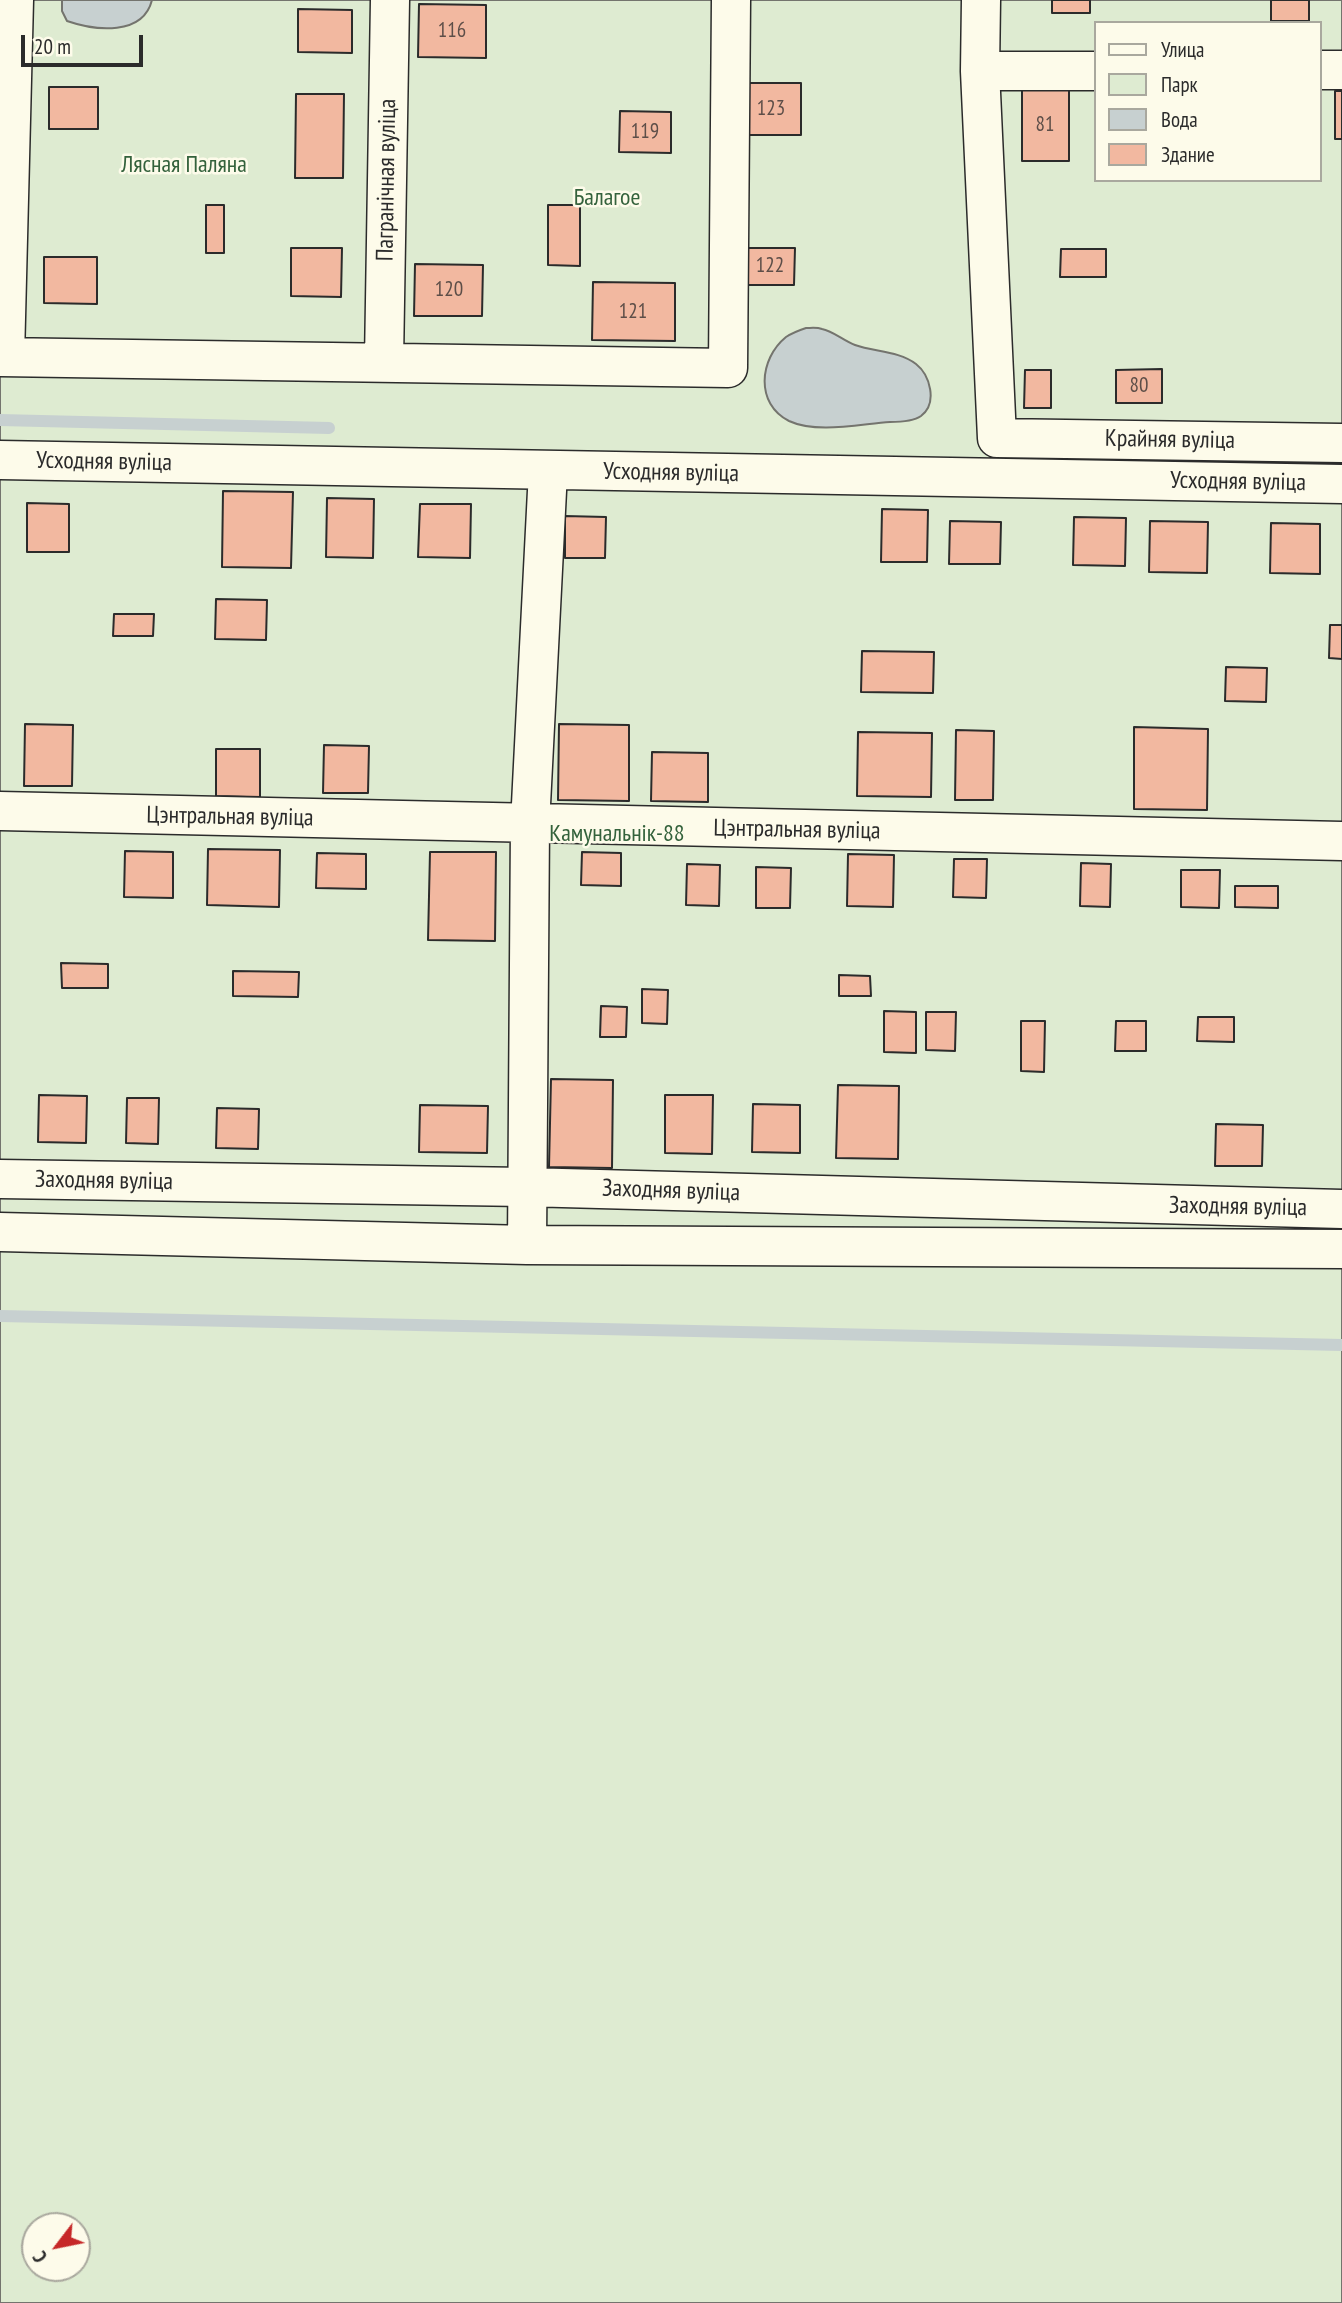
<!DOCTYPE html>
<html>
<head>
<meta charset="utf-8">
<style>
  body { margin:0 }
  #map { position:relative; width:1342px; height:2303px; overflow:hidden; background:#fdfbea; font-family:"PT Sans Narrow",sans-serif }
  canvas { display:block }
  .legend { position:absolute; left:1094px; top:21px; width:228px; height:161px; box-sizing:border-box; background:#fdfbea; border:2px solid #a9a89e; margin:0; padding:9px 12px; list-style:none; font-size:21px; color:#2b2b2b }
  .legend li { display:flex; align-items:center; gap:14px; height:35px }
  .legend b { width:35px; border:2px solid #a9a89e }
  .north { position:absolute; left:21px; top:2212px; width:70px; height:70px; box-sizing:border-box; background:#fdfbea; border:2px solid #a9a89e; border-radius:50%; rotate:238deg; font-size:19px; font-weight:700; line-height:28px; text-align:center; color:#2b2b2b }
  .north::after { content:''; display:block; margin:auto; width:24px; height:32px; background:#c62828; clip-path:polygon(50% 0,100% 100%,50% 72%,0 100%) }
  .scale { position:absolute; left:21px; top:35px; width:122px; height:32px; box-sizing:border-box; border:4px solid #2b2b2b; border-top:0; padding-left:9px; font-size:21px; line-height:24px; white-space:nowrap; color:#2b2b2b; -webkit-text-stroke:5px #fdfbea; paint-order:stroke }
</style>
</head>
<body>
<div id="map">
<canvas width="1342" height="2303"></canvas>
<ul class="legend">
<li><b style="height:9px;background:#fdfbea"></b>Улица</li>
<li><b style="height:19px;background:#deebd1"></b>Парк</li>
<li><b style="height:19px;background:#c7d0d0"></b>Вода</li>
<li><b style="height:19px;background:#f2b8a0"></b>Здание</li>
</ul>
<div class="north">С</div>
<div class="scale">20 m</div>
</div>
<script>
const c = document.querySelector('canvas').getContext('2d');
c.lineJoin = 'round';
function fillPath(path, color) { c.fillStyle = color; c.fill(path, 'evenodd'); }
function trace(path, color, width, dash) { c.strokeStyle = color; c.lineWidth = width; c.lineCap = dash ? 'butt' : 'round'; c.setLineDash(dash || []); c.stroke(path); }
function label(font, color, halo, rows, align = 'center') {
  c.font = font + ' "PT Sans Narrow",sans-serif'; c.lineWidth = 5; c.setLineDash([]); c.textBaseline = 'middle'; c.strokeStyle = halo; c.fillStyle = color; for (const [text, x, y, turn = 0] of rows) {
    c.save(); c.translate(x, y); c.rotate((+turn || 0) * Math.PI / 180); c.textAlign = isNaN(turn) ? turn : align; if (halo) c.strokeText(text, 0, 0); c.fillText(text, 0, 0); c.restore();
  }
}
const green = new Path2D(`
  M0,0H1342V2303H0ZM1095,23H1319V180H1095ZM35,2226H77V2268H35Z`);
fillPath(green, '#deebd1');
trace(green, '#74746e', 2);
const water = new Path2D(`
  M62,0H152C143,36 96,31 67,21L62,11Z
  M806,328C811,328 817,327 822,329C833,331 844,341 855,345C875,352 899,351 916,364C930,375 938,403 921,416C914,421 899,422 890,422C860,424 817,434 789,421C755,404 759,359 786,337C792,333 800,330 806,328Z`);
fillPath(water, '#c7d0d0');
trace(water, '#74746e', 2);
trace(new Path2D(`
  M0,420L329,428
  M0,1316L1342,1345`), '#c7d0d0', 12);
const building = new Path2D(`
  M1052,0H1090V13H1052Z
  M1271,0H1309V21H1271Z
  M419,4L486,5V58L418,57Z
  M298,9L352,10V53L298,52Z
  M742,83H801V135H742Z
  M49,87H98V129H49Z
  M1069,89V161H1022V90Z
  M1335,91H1342V139H1335Z
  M296,94H344L343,178H295Z
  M620,111L671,112V153L619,152Z
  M206,205H224V253H206Z
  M548,205H580V266L548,265Z
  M291,248H342L341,297L291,296Z
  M746,248H795L794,285H746Z
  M1061,249H1106V277H1060Z
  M44,257H97V304L44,303Z
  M415,264L483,265L482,316H414Z
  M593,282L675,283V341L592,340Z
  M1162,369V403H1116V370Z
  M1025,370H1051V408H1024Z
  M223,491L293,492L291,568L222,567Z
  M327,498L374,499L373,558L326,557Z
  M27,503L69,504V552H27Z
  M420,504H471L470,558L418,557Z
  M882,509L928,510L927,562H881Z
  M565,516L606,517L605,558H565Z
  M1074,517L1126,518L1125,566L1073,565Z
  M950,521L1001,522L1000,564H949Z
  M1150,521L1208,522L1207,573L1149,572Z
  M1271,523L1320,524V574L1270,573Z
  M216,599L267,600L266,640L215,639Z
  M114,614H154L153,636H113Z
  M1330,625H1342V659L1329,658Z
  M862,651L934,652L933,693L861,692Z
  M1226,667L1267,668L1266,702L1225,701Z
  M25,724L73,725L72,786H24Z
  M559,724L629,725V801L558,800Z
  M1134,727L1208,729L1207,810L1134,809Z
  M956,730L994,731L993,800H955Z
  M858,732L932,733L931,797L857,796Z
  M324,745L369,746L368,793H323Z
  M216,749H260V797L216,796Z
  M652,752L708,753V802L651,801Z
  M208,849L280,850L279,907L207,905Z
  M125,851L173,852V898L124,897Z
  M430,852H496L495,941L428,940Z
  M582,852L621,853V886L581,885Z
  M317,853L366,854V889L316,888Z
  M848,854L894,855L893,907L847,906Z
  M954,859H987L986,898L953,897Z
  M1081,863L1111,864L1110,907L1080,906Z
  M687,864L720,865L719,906L686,905Z
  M756,867L791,868L790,908H756Z
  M1181,870H1220L1219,908L1181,907Z
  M1235,886H1278V908L1235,907Z
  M61,963L108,964V988H62Z
  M233,971L299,972L298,997L233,996Z
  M839,975L870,976L871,996H839Z
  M642,989L668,990L667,1024L642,1023Z
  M601,1006L627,1007L626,1037H600Z
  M884,1011L916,1012V1053L884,1052Z
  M926,1012H956L955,1051L926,1050Z
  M1198,1017H1234V1042L1197,1041Z
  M1021,1021H1045L1044,1072L1021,1071Z
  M1116,1021H1146V1051H1115Z
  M551,1079L613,1080L612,1168L549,1167Z
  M838,1085L899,1086L898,1159L836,1158Z
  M39,1095L87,1096L86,1143L38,1142Z
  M665,1095H713L712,1154L665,1153Z
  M127,1098H159L158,1144L126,1143Z
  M753,1104L800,1105V1153L752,1152Z
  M420,1105L488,1106L487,1153L419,1152Z
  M217,1108L259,1109L258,1149L216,1148Z
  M1216,1124L1263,1125L1262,1166H1215Z`);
fillPath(building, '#f2b8a0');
trace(building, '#2b2b2b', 2);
const minor = new Path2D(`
  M981,0L980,71L997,438L1342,443
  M1319,70H1342
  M980,71H1095
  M0,357L728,368L731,0
  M5,357L14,0
  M384,361L390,0
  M0,460L1342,484
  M0,811L1342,841
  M0,1179L525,1187L1342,1209
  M0,1232L527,1245L1342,1249
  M527,1245L530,824L548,471`);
trace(minor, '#2b2b2b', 41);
trace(minor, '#fdfbea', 38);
label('21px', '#5d4e48', null, [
  ["116",452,31],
  ["123",771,109],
  ["81",1045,125],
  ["119",645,132],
  ["122",770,266],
  ["120",449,290],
  ["121",633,312],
  ["80",1139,386]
]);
label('24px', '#34623c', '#fdfbea', [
  ["Лясная Паляна",184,165],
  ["Балагое",607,198],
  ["Камунальнік-88",617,834]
]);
label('24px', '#2b2b2b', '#fdfbea', [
  ["Пагранічная вуліца",387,180,-89],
  ["Крайняя вуліца",1170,440,1],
  ["Усходняя вуліца",104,462,1],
  ["Усходняя вуліца",671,473,1],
  ["Усходняя вуліца",1238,482,1],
  ["Цэнтральная вуліца",230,817,1],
  ["Цэнтральная вуліца",797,830,1],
  ["Заходняя вуліца",104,1181,1],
  ["Заходняя вуліца",671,1191,2],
  ["Заходняя вуліца",1238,1207,1]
]);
</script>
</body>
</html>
